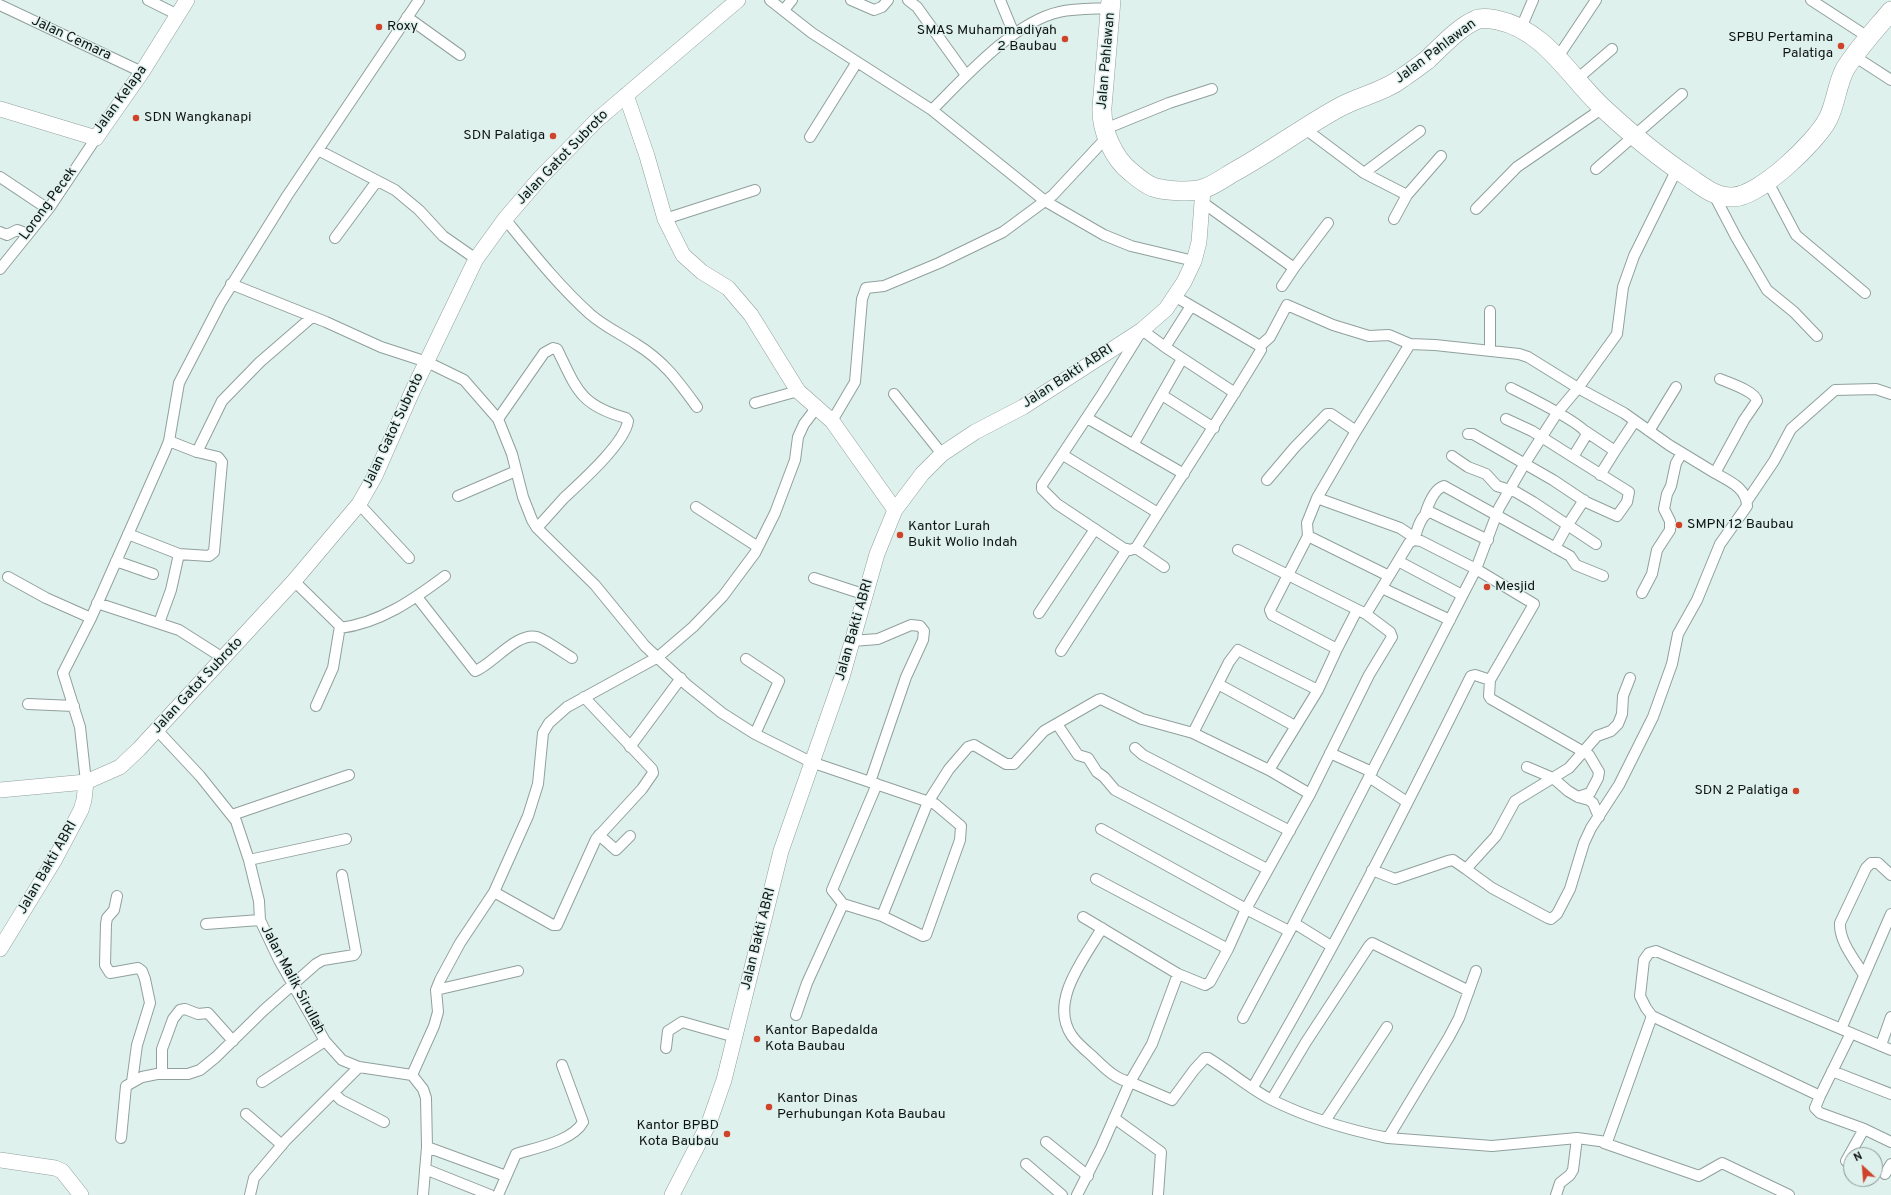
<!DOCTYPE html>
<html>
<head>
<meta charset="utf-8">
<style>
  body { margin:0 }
  #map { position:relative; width:1891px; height:1195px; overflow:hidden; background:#dff1ed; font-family:Overpass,sans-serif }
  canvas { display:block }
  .north { position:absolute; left:1843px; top:1147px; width:40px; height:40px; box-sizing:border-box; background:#dff1ed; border:1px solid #8b9996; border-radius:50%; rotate:334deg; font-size:11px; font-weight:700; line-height:16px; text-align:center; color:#0e1413 }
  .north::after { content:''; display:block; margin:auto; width:14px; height:18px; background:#ce432a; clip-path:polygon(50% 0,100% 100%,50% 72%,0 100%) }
</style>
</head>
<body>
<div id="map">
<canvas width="1891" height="1195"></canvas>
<div class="north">N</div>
</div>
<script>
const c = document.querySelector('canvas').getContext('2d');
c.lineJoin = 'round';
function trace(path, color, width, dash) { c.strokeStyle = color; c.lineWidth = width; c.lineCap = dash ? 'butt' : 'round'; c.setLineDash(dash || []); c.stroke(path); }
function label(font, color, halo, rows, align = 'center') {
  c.font = font + ' Overpass,sans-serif'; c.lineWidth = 3; c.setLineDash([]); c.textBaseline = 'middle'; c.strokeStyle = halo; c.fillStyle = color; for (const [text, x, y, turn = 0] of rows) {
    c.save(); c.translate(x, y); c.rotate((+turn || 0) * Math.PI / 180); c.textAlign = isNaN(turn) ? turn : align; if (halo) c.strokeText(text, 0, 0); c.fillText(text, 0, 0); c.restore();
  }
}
const street = new Path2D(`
  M148,0L178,15
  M770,0L812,33L932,110
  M851,0L874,10L882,7L888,0
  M908,0L917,7L966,75
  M1000,0L1014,34
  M1811,0L1868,37
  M0,5L142,72
  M1111,8C1094,9 1076,8 1059,12C1014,22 964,78 932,110L1045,201L1104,235L1131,246L1194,261
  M784,10L792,0
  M407,17L460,55
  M1521,28L1533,0
  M1854,56L1891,80
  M1558,57L1596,0
  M1576,80L1612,49
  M1304,128L1364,173L1420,131
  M1105,129L1169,103L1212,89
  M810,137L857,62
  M318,150L395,190L419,210L443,236L476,259
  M1596,169L1682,94
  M1364,173L1407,195
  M0,177L48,209
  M1768,182L1796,235L1865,293
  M1713,193L1736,237L1767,290L1794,312L1817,336
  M1202,202L1294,268L1328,223
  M1476,209L1517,167L1603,108
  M505,219C532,252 558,285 590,314C605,327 621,334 636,344C664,361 678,381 697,407
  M665,219L755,190
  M1394,219L1407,195L1441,156
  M0,232L7,235L17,230L28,234
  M335,238L377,181
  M0,269L50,207L96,138
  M231,284L326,322L381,347L427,362L464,380L498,419L512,454L523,497L532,520L537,528L595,585L645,646L687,685L722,713L755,734L811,762L935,804L961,826L960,840L926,935L923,936L882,916L843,904L832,890L877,784
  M1282,286L1294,268
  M1176,297L1260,346L1261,350C1221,417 1177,482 1136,548L1130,550L1123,548L1057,504L1042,489V485L1103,393L1142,330L1165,347L1235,393
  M1410,344L1435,345L1519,354L1528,357L1578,388L1624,413L1669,445L1715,473L1744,420L1757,401C1755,391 1729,383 1720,379
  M1260,346L1270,337L1287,305L1333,325L1369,336L1389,335L1410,344L1356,431L1317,498L1400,528L1412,536L1414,540
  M1165,347L1191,306
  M1490,351V311
  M894,394L942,454
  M1162,395L1214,428
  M755,403L798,391
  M1087,418L1184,474
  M498,419L544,353L553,348L557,349C577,390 580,405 626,418L628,421C625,443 581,482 564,498C555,508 546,518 537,528
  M1506,419L1532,431L1573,457L1587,434C1582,423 1525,395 1511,388
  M832,421L855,382L862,299L866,288L884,286L939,263L1003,232L1053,195L1107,137
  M1585,431L1615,451L1635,421
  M1649,431L1676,387
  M1468,434H1473L1553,480L1586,502L1617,516L1627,502L1629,492L1573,457
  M1133,445L1182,359
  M197,452L222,401L260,362L312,317
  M1063,455L1158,513
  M1452,456L1468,467L1486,474L1497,486L1516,492L1533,502L1596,544
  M1600,475L1615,451
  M1267,480L1295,447L1327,414H1331L1356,431
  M458,496L516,471
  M1747,501L1774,461L1791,429L1835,390L1876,389L1891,394
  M359,504L409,558
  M696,507L758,547
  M1425,515C1428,505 1434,489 1444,486L1570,556L1576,565L1603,576
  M128,534L179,554L209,556L214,552L222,462L218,457L197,452L169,441
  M1308,536L1389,576
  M1414,540C1417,531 1420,515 1430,512L1488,540
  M1136,548L1164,567
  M1555,548L1567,526L1584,500
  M116,561L153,574
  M1398,561L1462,595
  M8,577L46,598L91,618
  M814,578L866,595
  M294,581L340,626L333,668L316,706
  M1382,588L1450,620
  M1642,593L1652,574L1657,550L1670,530V521L1664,509L1667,494L1671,486L1676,463L1682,453
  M417,597L475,671C492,665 516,632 537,637C544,639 564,653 572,658
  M97,603L179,630L223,658
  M1039,613L1095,529
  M1366,614L1409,543L1414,540L1421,541L1476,569L1534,604L1490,680
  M159,623L171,590L179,554
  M340,628C380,623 413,600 445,576
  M852,641L878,639L911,625L920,626L924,631L923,640L906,677L870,782
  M1337,649L1357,610
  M1061,651L1127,549
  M746,659L779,681L755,734
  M1218,684L1295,726
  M28,704L74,706
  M1057,724L1078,755L1088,758L1097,772L1104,777L1115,790L1267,869
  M157,730L200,776L236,821L249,860L259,901L260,920L279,960L325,1041L342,1060L359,1067L412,1075L423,1089L426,1098L427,1147L423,1195
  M1193,733L1229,662L1238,650L1318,690
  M630,747L681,678
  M1135,748L1143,755L1290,831
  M1330,753L1372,772
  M1527,767L1553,778L1568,791L1578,797L1589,800L1593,803L1599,817
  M1269,770L1318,690L1337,649L1272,615L1270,610L1308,536L1307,523L1317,498
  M1369,777L1407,802
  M86,782L80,727L63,673L91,618L165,451L169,441L179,383L221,302L287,196L419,0
  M232,815L349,775
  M1101,829L1246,909L1289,931
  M599,835L616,850L630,836
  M249,860L346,839
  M1466,869L1492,888L1548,918L1551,919L1557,914L1570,889L1584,843L1591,828L1619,785L1653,717L1672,664L1678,634L1697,600L1720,544L1747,506C1747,488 1729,481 1715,473
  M1372,870L1395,879L1448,861L1453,860L1466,869L1496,836L1515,801L1569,768L1597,736L1611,731L1618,724L1622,714L1623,696L1630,678
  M1096,879L1228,949
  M494,892L553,925H557L596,839L642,789L653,773L652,769L584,697
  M117,896L114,910L107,918L106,924L105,965L110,973L138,968L142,971L145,979L150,1003L137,1045L132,1082
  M882,916L928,802L949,769L968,747L974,745L1006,764H1014L1044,731L1098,700L1101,699L1142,719L1193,733L1269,770L1310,794
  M1083,917L1178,974L1205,985L1210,982L1228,949L1246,909L1310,794L1369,675L1392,637L1390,632L1366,614L1238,550
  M1294,923L1331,946
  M206,924L260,920
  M1102,928C1085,958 1048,1001 1072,1036C1077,1043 1084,1049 1091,1055C1103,1066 1114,1079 1130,1082L1172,1100L1194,1070L1205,1058H1208C1230,1071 1250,1089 1272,1100C1308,1118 1349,1130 1388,1138L1449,1037L1459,1018L1476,971
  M1864,975C1854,959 1839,941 1840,923L1866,868L1871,863H1878L1891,875
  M436,990L518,971
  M796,1015L807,983L843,904
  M1652,1016L1820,1096L1851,1033
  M1243,1018L1294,923L1476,569L1499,508L1525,463L1557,413L1578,388L1617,334L1623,287L1634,256L1677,169
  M1841,1029L1891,914
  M1881,1045L1891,1017
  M666,1048L668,1031L682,1022L735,1037
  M1832,1071L1891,1094
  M162,1074V1049L173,1019L180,1010L185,1009L198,1014L208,1013L233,1041
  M412,1075L434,1026L438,1012L436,990L440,980L460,943L494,892L528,816L538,784L543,733L549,723L567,707L658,657L693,627L723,596L755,553L775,513L795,460L798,437L804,424L817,407
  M262,1082L325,1041
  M1253,1087C1332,953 1402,815 1471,676L1475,675L1490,680L1489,696L1491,699L1589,755L1599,772L1598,778L1590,793L1578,797
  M334,1093L341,1100L384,1122
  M1820,1096L1815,1108L1820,1113L1864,1129L1891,1142
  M1272,1099L1306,1042L1369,946L1372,943L1469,991
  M246,1114L282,1145
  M1114,1118L1161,1152L1158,1195
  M1325,1121L1387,1027
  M121,1138L126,1086L142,1077L157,1074H188L200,1070L216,1057L264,1010L316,964L323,960L354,955L356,952L342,875
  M1388,1138L1492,1146L1577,1138L1607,1142L1652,1016L1646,1008L1640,996L1644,960L1649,953L1656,951L1891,1050
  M1046,1142L1088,1176
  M1604,1143L1699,1176L1722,1163L1789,1195
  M427,1147L506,1176
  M1846,1161L1864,1129
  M1026,1164L1062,1195
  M425,1169L490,1195
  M1885,1174L1891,1164
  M250,1195L254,1178L286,1140L359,1067
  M498,1195L516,1154C535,1148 573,1141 583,1122L562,1065
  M1077,1195L1101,1148L1130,1082L1152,1044L1178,974
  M1556,1195L1560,1183L1570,1175L1573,1170L1577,1138`);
const secondary = new Path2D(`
  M626,95L647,156L665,219L683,255L702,272L728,288L751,315L798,391L832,421L895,510
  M0,109L96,138L142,72L187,0
  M0,790L86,782L120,767L139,749L294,581L359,504L375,476L412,392L476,259L505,219L541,177L597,120L738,0
  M0,949L55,859L81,810L84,800L86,782
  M0,1160L55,1168L62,1171L81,1195
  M672,1195L709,1123L724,1080L781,851L842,677L877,554L895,510L922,474L942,454L975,432L1023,407L1142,330L1166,309L1184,282L1194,261L1199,242L1203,189`);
const highway = new Path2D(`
  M1111,0L1102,107C1101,130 1113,158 1131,172C1137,177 1145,184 1153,187C1165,191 1193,193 1205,188C1214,185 1224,178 1232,173C1269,153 1303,127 1340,107C1360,96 1384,92 1402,78C1411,72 1419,66 1427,60C1441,47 1459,27 1476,20C1482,17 1491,19 1497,20C1546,30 1570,78 1604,109C1631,134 1660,158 1690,178C1703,187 1716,198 1733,197C1760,196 1816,142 1828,119C1836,103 1837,84 1845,69C1858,48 1875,30 1891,11`);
trace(street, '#90a09d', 12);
trace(secondary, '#90a09d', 16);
trace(highway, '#90a09d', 20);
trace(street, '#fff', 10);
trace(secondary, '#fff', 15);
trace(highway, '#fff', 19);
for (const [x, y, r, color] of [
  [379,27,4,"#ce432a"],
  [1065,39,4,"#ce432a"],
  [1841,46,4,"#ce432a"],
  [136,118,4,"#ce432a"],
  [553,136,4,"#ce432a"],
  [1679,525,4,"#ce432a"],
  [900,535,4,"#ce432a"],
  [1487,587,4,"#ce432a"],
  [1796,791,4,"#ce432a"],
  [757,1039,4,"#ce432a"],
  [769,1107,4,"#ce432a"],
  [727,1134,4,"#ce432a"]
]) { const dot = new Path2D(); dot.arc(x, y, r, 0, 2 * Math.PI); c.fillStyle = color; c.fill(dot); trace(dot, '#dff1ed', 1.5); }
label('14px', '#0e1413', '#dff1ed', [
  ["Roxy",387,27],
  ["SMAS Muhammadiyah",1057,31,"right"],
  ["2 Baubau",1057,47,"right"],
  ["SPBU Pertamina",1833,38,"right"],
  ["Palatiga",1833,54,"right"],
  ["SDN Wangkanapi",144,118],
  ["SDN Palatiga",545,136,"right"],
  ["SMPN 12 Baubau",1687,525],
  ["Kantor Lurah",908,527],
  ["Bukit Wolio Indah",908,543],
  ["Mesjid",1495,587],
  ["SDN 2 Palatiga",1788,791,"right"],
  ["Kantor Bapedalda",765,1031],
  ["Kota Baubau",765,1047],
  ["Kantor Dinas",777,1099],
  ["Perhubungan Kota Baubau",777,1115],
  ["Kantor BPBD",719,1126,"right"],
  ["Kota Baubau",719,1142,"right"]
], 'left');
label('14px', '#0e1413', '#dff1ed', [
  ["Jalan Cemara",71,39,25],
  ["Jalan Pahlawan",1436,52,-37],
  ["Jalan Pahlawan",1107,61,-85],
  ["Jalan Kelapa",121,100,-54],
  ["Jalan Gatot Subroto",563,158,-46],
  ["Lorong Pecek",49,204,-54],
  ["Jalan Bakti ABRI",1068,377,-33],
  ["Jalan Gatot Subroto",394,431,-65],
  ["Jalan Bakti ABRI",855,630,-74],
  ["Jalan Gatot Subroto",198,686,-47],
  ["Jalan Bakti ABRI",48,868,-60],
  ["Jalan Bakti ABRI",759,939,-76],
  ["Jalan Malik Sirullah",292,980,62]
]);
</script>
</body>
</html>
